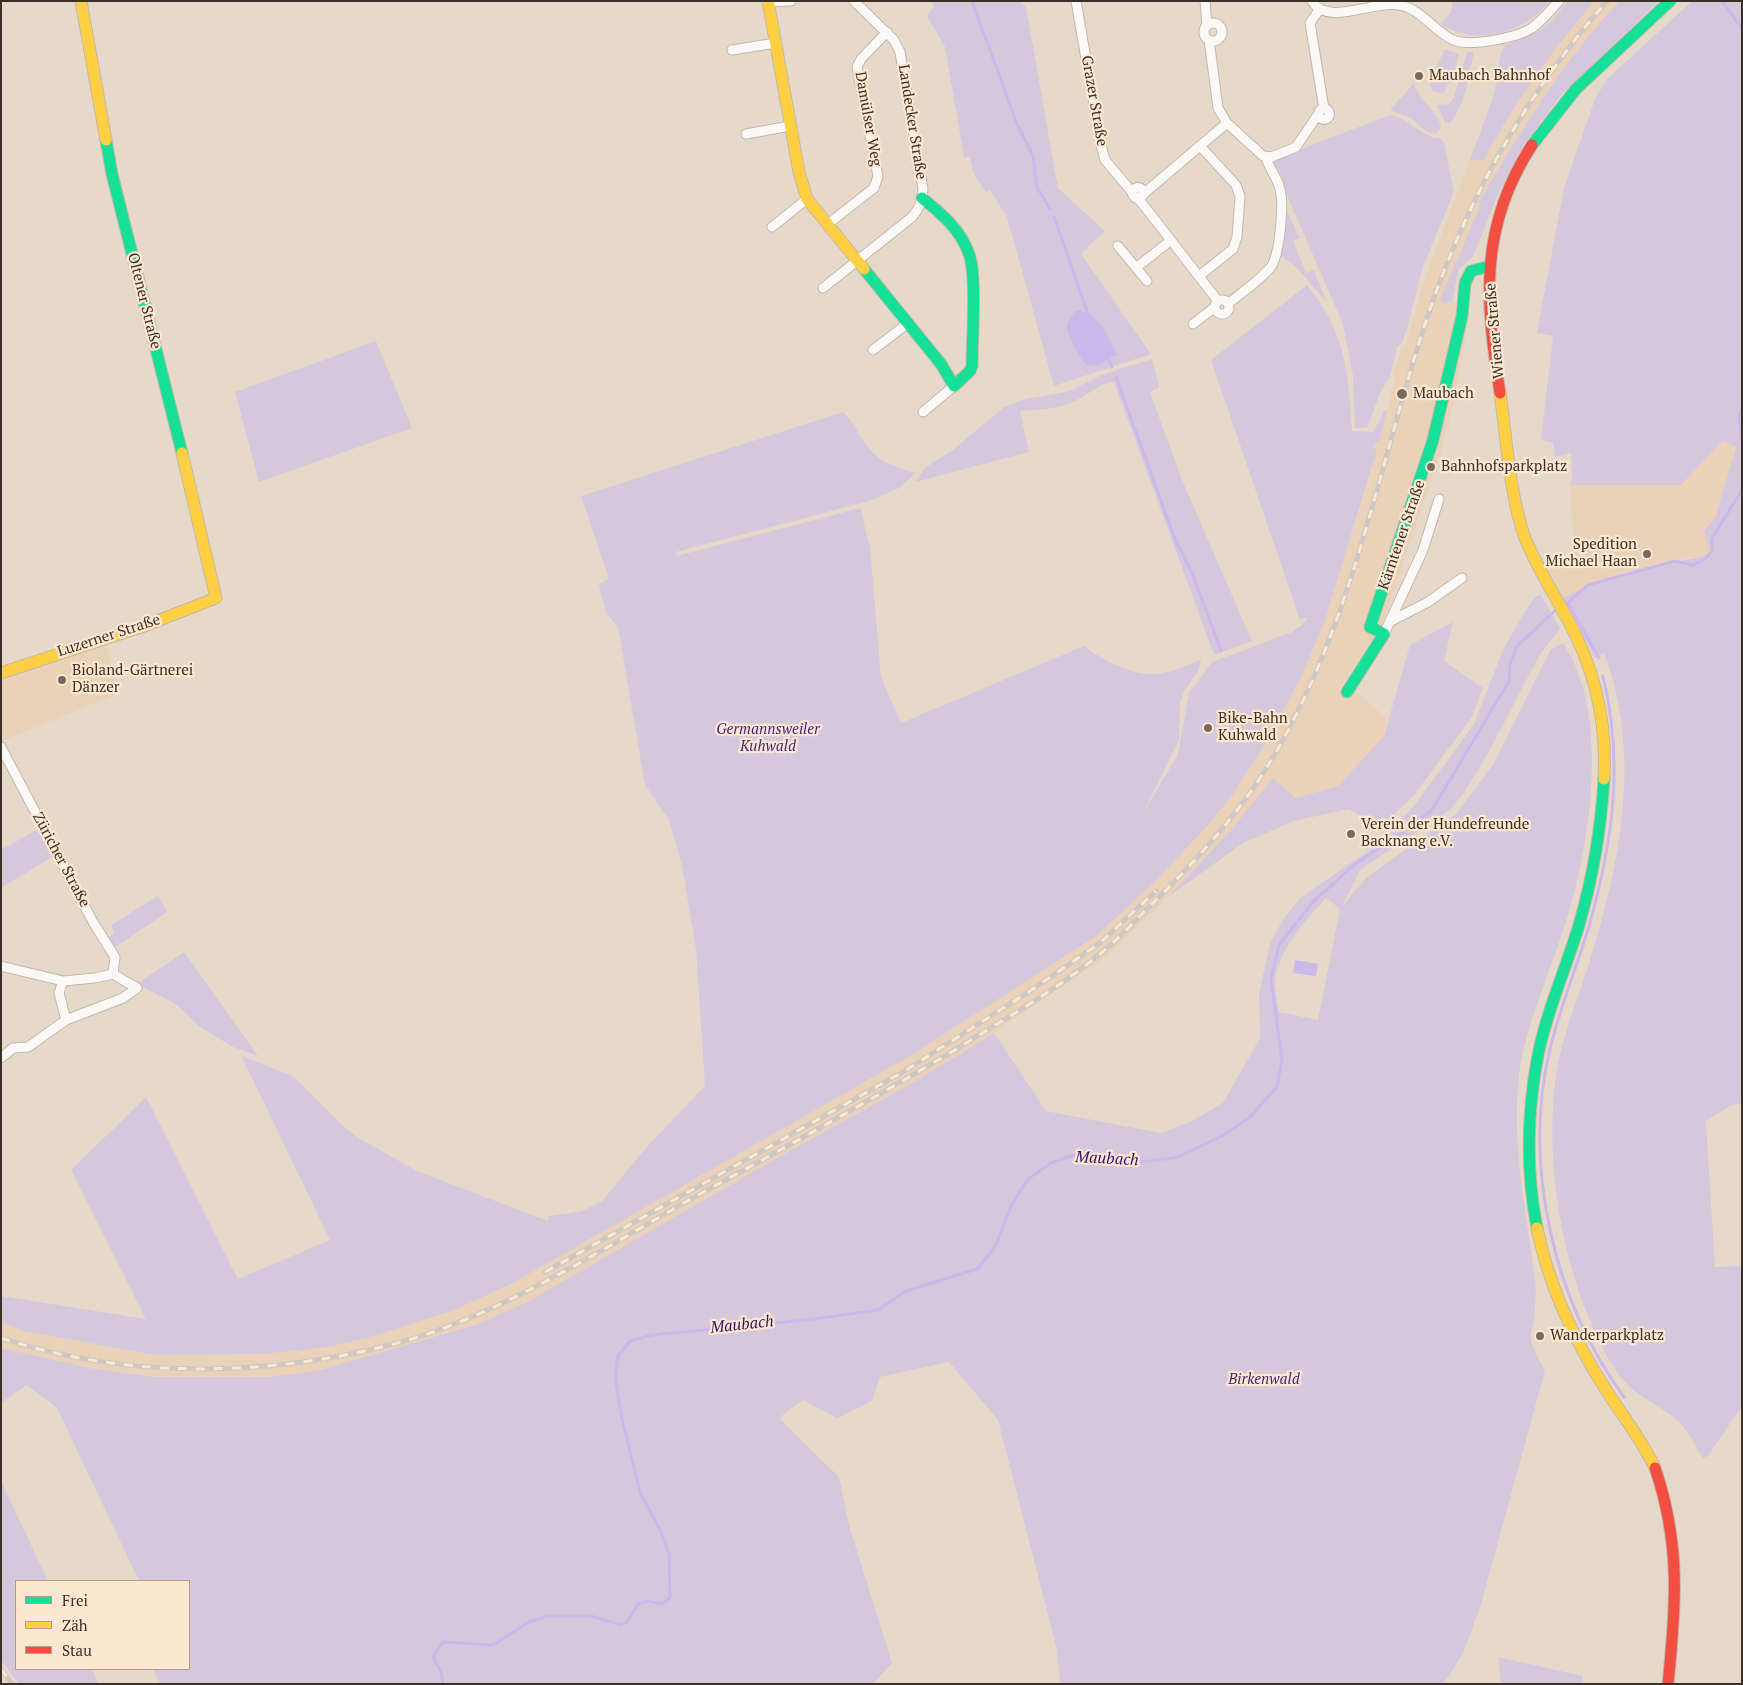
<!DOCTYPE html>
<html>
<head>
<meta charset="utf-8">
<style>
  body { margin:0 }
  #map { position:relative; width:1743px; height:1685px; overflow:hidden; background:#e7d9ca; font-family:"PT Serif",serif }
  canvas { display:block }
  .frame { position:absolute; inset:0; border:2px solid #3a3025; pointer-events:none }
  .legend { position:absolute; left:15px; top:1580px; width:175px; height:90px; box-sizing:border-box; background:#fde7d1; border:1px solid #af9e8c; margin:0; padding:6px 9px; list-style:none; font-size:15px; color:#3a3025 }
  .legend li { display:flex; align-items:center; gap:10px; height:25px }
  .legend b { width:25px; border:1px solid #af9e8c }
</style>
</head>
<body>
<div id="map">
<canvas width="1743" height="1685"></canvas>
<div class="frame"></div>
<ul class="legend">
<li><b style="height:6px;background:#16e098"></b>Frei</li>
<li><b style="height:6px;background:#ffcf43"></b>Zäh</li>
<li><b style="height:6px;background:#f24e42"></b>Stau</li>
</ul>
</div>
<script>
const c = document.querySelector('canvas').getContext('2d');
c.lineJoin = 'round';
function fillPath(path, color) { c.fillStyle = color; c.fill(path, 'evenodd'); }
function trace(path, color, width, dash) { c.strokeStyle = color; c.lineWidth = width; c.lineCap = dash ? 'butt' : 'round'; c.setLineDash(dash || []); c.stroke(path); }
function label(font, color, halo, rows, align = 'center') {
  c.font = font + ' "PT Serif",serif'; c.lineWidth = 4.5; c.setLineDash([]); c.textBaseline = 'middle'; c.strokeStyle = halo; c.fillStyle = color; for (const [text, x, y, turn = 0] of rows) {
    c.save(); c.translate(x, y); c.rotate((+turn || 0) * Math.PI / 180); c.textAlign = isNaN(turn) ? turn : align; if (halo) c.strokeText(text, 0, 0); c.fillText(text, 0, 0); c.restore();
  }
}
fillPath(new Path2D(`
  M1595,1H1620L1571,59L1521,130L1479,202L1482,203L1450,274L1444,304L1452,301L1469,318L1453,405L1441,452L1383,623L1336,694L1355,691L1387,718L1384,736L1338,786L1296,798L1273,779L1230,831L1168,897L1106,957L994,1033L916,1081L786,1153L527,1302L478,1324L321,1370L270,1377H156L94,1369L1,1348V1322L24,1331L155,1355L264,1354L329,1347L367,1338L455,1310L513,1283L910,1056L1095,937L1153,884L1209,823L1269,738L1302,675L1325,621L1367,486L1377,450L1374,449L1376,442H1379L1394,386L1393,385L1396,375H1393L1401,349H1404L1425,278L1470,160L1483,161L1534,77L1574,24Z
  M1723,441L1736,446L1716,515L1704,531L1711,554L1672,561L1603,579L1562,598L1547,571L1574,554L1570,485H1681Z
  M105,641L120,693L2,741L1,676Z`), '#ead2b9');
fillPath(new Path2D(`
  M930,1H1020L1026,7L1058,188L1105,231L1081,254L1151,354L1054,386L1007,217L990,190L986,192L973,173L970,157H964L945,47L927,16L934,6Z
  M1453,1H1550C1525,33 1476,47 1441,24L1451,12Z
  M1567,1H1595C1551,50 1515,104 1483,161L1470,160L1494,95L1501,52L1506,45L1538,31L1552,21Z
  M1620,1H1659L1562,94L1525,143L1499,192L1473,257L1459,269L1452,301L1444,304L1440,299L1481,204L1479,202C1520,132 1563,60 1620,1Z
  M1692,1H1742V1103L1732,1105L1706,1121L1715,1267L1742,1266V1406L1708,1456L1703,1458C1695,1446 1690,1433 1679,1422C1654,1399 1630,1397 1611,1363C1563,1280 1541,1159 1558,1064C1564,1031 1580,993 1590,960C1621,861 1642,753 1604,653L1595,658L1562,598L1603,579L1711,554L1704,531L1716,515L1736,447L1723,441L1681,485H1570L1572,478L1571,453L1555,457L1553,443L1541,440L1553,336L1537,333L1564,188L1595,99L1606,80Z
  M1445,49L1459,54L1453,77L1443,93L1432,91L1430,86L1432,75Z
  M1467,52H1474C1469,75 1466,104 1450,123L1445,122L1437,105L1449,104L1454,97Z
  M1414,83C1418,102 1438,109 1441,127L1437,133L1427,132L1411,118L1390,110Z
  M1390,115C1410,118 1421,138 1441,138L1444,143L1454,192L1422,269L1408,325L1402,343L1397,347L1390,377L1381,391L1367,428H1355L1353,376L1343,324L1283,186L1273,168V162L1278,158Z
  M1284,210H1287L1299,238L1293,241L1306,273L1314,270L1326,301L1295,266L1280,256Z
  M1307,285C1345,330 1349,375 1352,431L1374,432L1384,411H1387L1379,442H1376L1374,448L1377,450L1325,621L1302,675L1269,738L1233,794L1210,823L1153,884L1095,937L910,1056L513,1283L455,1310L367,1338L329,1347L264,1354L155,1355L24,1331L1,1322V1296L146,1319L71,1170L146,1097L238,1279L330,1240L241,1055L294,1077L342,1125L357,1137L417,1171L548,1221L549,1216L582,1211L602,1201L651,1142L705,1086L696,950L682,866L669,820L645,785L618,627L606,613L599,584L609,579L581,496L843,412C855,422 858,435 868,447C880,463 897,467 916,473L899,488L869,501L676,552L677,556L860,508L870,547L881,677L901,723L1084,646C1103,660 1132,676 1156,674C1172,673 1187,665 1201,660L1199,669L1185,690L1180,702L1179,740L1143,813L1178,754L1189,693L1212,662L1292,632L1302,625L1308,617L1300,620L1211,360Z
  M376,341L412,428L259,482L235,392Z
  M1152,359L1159,387L1150,392L1182,480L1252,641L1214,655L1114,382C1099,383 1091,393 1079,399C1060,409 1040,410 1020,411L1029,452L915,482L926,467L954,449L1004,407L1025,399L1067,392L1101,375Z
  M1541,595L1560,629L1540,654L1491,748L1464,793L1450,810L1360,870L1342,906L1367,877L1457,813L1494,763L1551,649L1563,643C1610,712 1591,840 1568,915C1553,967 1525,1023 1519,1077C1511,1146 1527,1213 1535,1280C1537,1292 1535,1306 1534,1318C1534,1325 1530,1333 1531,1340C1533,1350 1541,1362 1545,1371L1481,1604L1463,1654L1443,1684H1060L1057,1650L998,1420L949,1362L880,1377L872,1401L837,1418L803,1400L779,1418L839,1477L849,1525L892,1663L873,1684H160L153,1669H189V1581H139L57,1408L27,1385L1,1403V1348L94,1369L156,1377H270L321,1370L478,1324L527,1302L786,1153L916,1081L994,1033L1046,1111L1161,1133L1190,1122L1223,1103L1260,1038L1259,994L1270,943L1284,918L1300,898L1380,843L1414,806L1474,724L1503,650L1524,613L1536,596ZM1326,898L1340,909L1318,1020L1279,1012C1277,1002 1275,990 1275,981C1278,950 1306,920 1326,898Z
  M1453,622L1444,661L1483,688L1472,717L1415,794L1393,816L1376,824L1349,809L1294,821L1243,843L1168,897L1230,831L1273,778L1296,798L1338,786L1384,736L1410,645Z
  M40,828L54,856L1,888V850Z
  M158,896L167,912L114,948L108,937L115,933L111,925Z
  M184,952L258,1056L233,1047L200,1027L176,1004L137,984Z
  M1,1481L48,1581H16V1669H92L99,1684H19L1,1660Z
  M1498,1657L1583,1676V1684H1501Z`), '#d5c8dd');
fillPath(new Path2D(`
  M1076,310C1100,313 1107,335 1117,355C1109,358 1097,368 1088,365C1081,363 1068,335 1067,327C1067,321 1072,315 1076,310Z
  M1295,960L1318,964L1316,976L1293,973Z`), '#cbb9ec');
trace(new Path2D(`
  M972,1L1017,124L1033,156L1037,187L1050,209
  M1722,1L1742,29
  M1054,217L1087,311
  M1108,358L1112,367
  M1116,377L1175,539L1193,575L1221,651
  M1742,408L1739,416L1742,438
  M1568,603L1599,658
  M1565,605L1588,585L1675,561L1692,565L1704,560L1712,551V538L1742,490
  M1603,676C1624,762 1613,842 1589,926C1577,967 1560,1007 1550,1049C1522,1166 1554,1301 1624,1397
  M443,1684L441,1672L433,1656L443,1642L493,1645L529,1622L548,1616H591L621,1625L627,1622L638,1604L647,1601L662,1604L670,1598L669,1554L660,1530L640,1492L621,1414L615,1376L618,1356L630,1341L652,1335L806,1320L878,1310L906,1291L977,1269L995,1247L1012,1204L1028,1179L1051,1163L1074,1155L1107,1156L1142,1162L1178,1157L1222,1136L1250,1117L1277,1087L1282,1060L1271,979L1279,945L1314,901L1355,864L1409,828L1432,810L1509,681L1510,664L1517,646L1557,609`), '#cbb9ec', 3);
const street = new Path2D(`
  M1076,1L1101,145L1105,160L1132,192
  M1205,1L1207,26
  M1312,1C1328,27 1373,0 1399,5C1420,8 1434,31 1453,40C1470,47 1516,38 1532,28C1542,21 1550,11 1559,1
  M768,2L791,1
  M1319,10L1310,23L1324,109
  M1204 32a9 9 0 1 1 18 0a9 9 0 1 1-18 0Z
  M1209,40L1218,108L1227,123L1263,156L1271,157L1296,147L1319,113
  M732,50L776,43
  M1318.5 114a5.5 5.5 0 1 1 11 0a5.5 5.5 0 1 1-11 0Z
  M746,134L790,126
  M1132.5 193a5.5 5.5 0 1 1 11 0a5.5 5.5 0 1 1-11 0Z
  M1141,196L1227,123
  M1138,198L1218,301
  M828,224L874,188L878,176L857,67L861,59L887,32
  M772,227L807,199
  M1118,246L1147,281
  M1137,267L1170,241
  M1199,276L1233,249L1237,237L1240,196L1236,185L1201,147
  M823,288L912,217C920,208 922,201 923,189L900,52L894,40L854,1
  M1215 307a7 7 0 1 1 14 0a7 7 0 1 1-14 0Z
  M1229,303C1242,292 1259,281 1270,268C1280,257 1284,203 1280,189C1277,177 1269,169 1266,157
  M1193,324L1215,307
  M873,350L908,323
  M923,412L954,386
  M1391,621L1428,602L1462,578
  M1384,634L1423,550L1439,499
  M1,747L93,922L115,957L113,974
  M1,966L63,981L95,978L113,974L137,988L123,998L66,1020
  M1,1058L13,1048L28,1047L66,1020L59,993L63,981`);
const fast = new Path2D(`
  M106,140L112,174L182,453
  M1532,145L1576,89L1670,1
  M864,269L941,364L954,386L970,371L972,366C972,340 977,275 969,254C961,230 941,213 922,198
  M1347,692L1384,634L1370,627L1433,440L1462,316L1465,283L1471,271L1490,266
  M1537,1228C1526,1171 1527,1112 1538,1055C1547,1010 1566,968 1579,925C1593,877 1601,828 1604,779`);
const slow = new Path2D(`
  M81,1L106,140
  M768,1L799,172L807,199L864,269
  M1500,393C1507,440 1509,493 1525,538C1537,568 1554,594 1569,622C1595,670 1607,724 1604,779
  M1,673L147,625L216,598L182,453
  M1537,1228C1549,1287 1574,1340 1606,1390C1623,1417 1641,1438 1655,1468`);
const jam = new Path2D(`
  M1500,393C1485,299 1479,227 1532,145
  M1655,1468C1681,1544 1676,1606 1668,1684`);
trace(street, '#c3b8ac', 11);
trace(fast, '#c3b8ac', 13);
trace(slow, '#c3b8ac', 13);
trace(jam, '#c3b8ac', 13);
trace(street, '#fbf9f7', 9);
trace(fast, '#16e098', 11);
trace(slow, '#ffcf43', 11);
trace(jam, '#f24e42', 11);
const rail = new Path2D(`
  M545,1272L903,1072L1027,993L1100,943L1156,891
  M1,1338C125,1379 264,1377 390,1345C492,1320 599,1251 691,1199C782,1149 874,1099 963,1045C1011,1015 1063,986 1107,948C1121,936 1135,921 1148,908C1192,865 1235,819 1267,767C1352,630 1377,471 1426,321C1465,203 1525,95 1607,1
  M1,1669L12,1684`);
trace(rail, '#cdc8c4', 5);
trace(rail, '#fde7d1', 3, [9]);
for (const [x, y, r, color] of [
  [1419,76,5,"#776b5f"],
  [1402,394,6,"#776b5f"],
  [1431,467,5,"#776b5f"],
  [1647,554,5,"#776b5f"],
  [62,680,5,"#776b5f"],
  [1208,728,5,"#776b5f"],
  [1351,834,5,"#776b5f"],
  [1540,1336,5,"#776b5f"]
]) { const dot = new Path2D(); dot.arc(x, y, r, 0, 2 * Math.PI); c.fillStyle = color; c.fill(dot); trace(dot, '#fde7d1', 2); }
label('15px', '#3a3025', '#fde7d1', [
  ["Maubach Bahnhof",1429,76],
  ["Maubach",1413,394],
  ["Bahnhofsparkplatz",1441,467],
  ["Spedition",1637,545,"right"],
  ["Michael Haan",1637,562,"right"],
  ["Bioland-Gärtnerei",72,671],
  ["Dänzer",72,688],
  ["Bike-Bahn",1218,719],
  ["Kuhwald",1218,736],
  ["Verein der Hundefreunde",1361,825],
  ["Backnang e.V.",1361,842],
  ["Wanderparkplatz",1550,1336]
], 'left');
label('15px', '#3a3025', '#fde7d1', [
  ["Grazer Straße",1094,101,80],
  ["Damülser Weg",868,119,80],
  ["Landecker Straße",912,122,81],
  ["Oltener Straße",144,301,76],
  ["Wiener Straße",1495,331,-95],
  ["Kärntener Straße",1402,535,-71],
  ["Luzerner Straße",109,636,-18],
  ["Züricher Straße",61,860,62]
]);
label('italic 15px', '#46267f', '#fde7d1', [
  ["Germannsweiler",768,730],
  ["Kuhwald",768,747],
  ["Birkenwald",1264,1380]
]);
label('italic 16px', '#340d69', '#fde7d1', [
  ["Maubach",1107,1159,3],
  ["Maubach",742,1325,-6]
]);
</script>
</body>
</html>
